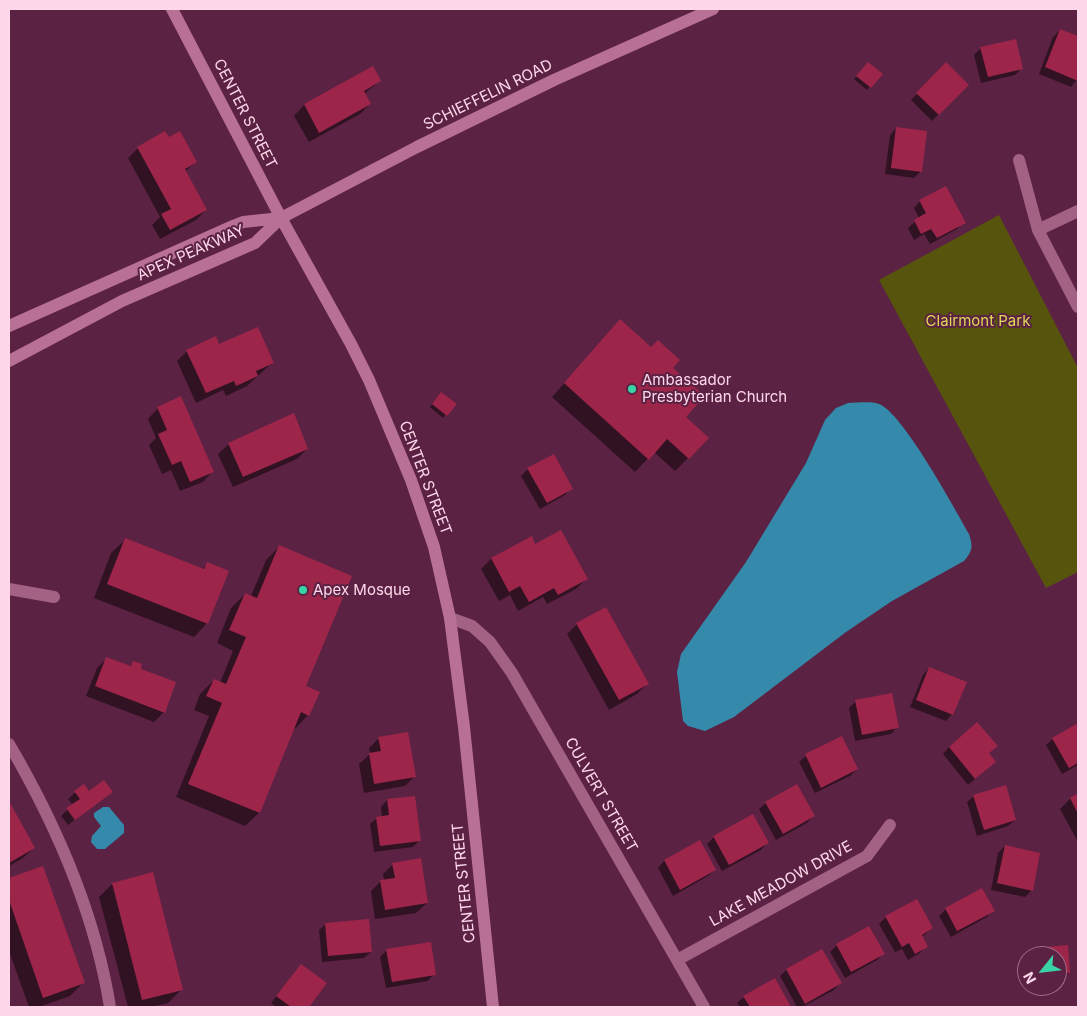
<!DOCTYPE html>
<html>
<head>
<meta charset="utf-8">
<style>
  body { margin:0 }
  #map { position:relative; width:1087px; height:1016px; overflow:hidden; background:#5c2243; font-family:Inter,sans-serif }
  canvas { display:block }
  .frame { position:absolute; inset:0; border:10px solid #fed8ea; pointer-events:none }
  .north { position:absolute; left:1017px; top:946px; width:50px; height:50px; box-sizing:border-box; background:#5c2243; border:1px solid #9d6b86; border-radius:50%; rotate:241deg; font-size:14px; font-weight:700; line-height:20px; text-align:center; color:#fed8ea }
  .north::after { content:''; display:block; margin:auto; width:18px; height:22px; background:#39d4a5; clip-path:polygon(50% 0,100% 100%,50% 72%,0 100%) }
</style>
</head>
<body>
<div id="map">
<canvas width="1087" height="1016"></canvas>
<div class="frame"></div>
<div class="north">N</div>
</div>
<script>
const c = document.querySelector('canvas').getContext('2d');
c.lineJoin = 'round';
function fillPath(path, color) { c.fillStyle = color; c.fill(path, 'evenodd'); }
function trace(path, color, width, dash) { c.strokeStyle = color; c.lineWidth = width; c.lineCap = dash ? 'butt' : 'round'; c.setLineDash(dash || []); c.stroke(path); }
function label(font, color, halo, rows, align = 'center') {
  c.font = font + ' Inter,sans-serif'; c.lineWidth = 4; c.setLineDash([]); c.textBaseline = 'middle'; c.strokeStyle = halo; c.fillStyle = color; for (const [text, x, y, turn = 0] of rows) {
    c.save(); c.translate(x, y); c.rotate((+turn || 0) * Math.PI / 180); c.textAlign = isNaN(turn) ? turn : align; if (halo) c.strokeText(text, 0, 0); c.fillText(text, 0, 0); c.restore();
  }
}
fillPath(new Path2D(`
  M999,215L1078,368V572L1046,588L879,280Z`), '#56540d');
fillPath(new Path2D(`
  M848,403C858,403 869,401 879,404C902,412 955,509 969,534C973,546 973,551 964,561L892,601L846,632L734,717L705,731L688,726L683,721L677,672L681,654L746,562L806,463L825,420L836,408Z
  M103,807H109L124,825V833L105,849H97L91,842L92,836L101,826L94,817V813Z`), '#3589aa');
fillPath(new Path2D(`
  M1060,30L1078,38V44L1075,51L1078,53V78L1071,87L1039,74L1053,37Z
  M981,48L1021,69L1015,75L981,83L974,55Z
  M869,63L881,74L867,90L854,79Z
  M946,64L967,85L932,121L911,100Z
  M372,68L380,81L364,94L370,104L360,114L309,142L294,116L304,105Z
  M896,128L920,172L914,178L885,174L890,135Z
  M138,148L195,162L185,172L206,210L196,220L160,239L152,225L160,217L128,158Z
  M920,201L964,222L957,229L930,244L924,234L914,240L908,228L919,218L914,208Z
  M620,321L672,368L684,418L688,458L675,471L654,452L635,472L552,397Z
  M219,346L273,362L247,386L226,396L223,390L196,403L177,361L187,351Z
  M438,396L455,404L443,418L430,407Z
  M158,408L213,471L203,482L180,491L171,470L162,474L149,445L156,438L148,419Z
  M229,444L307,449L297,459L233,487L218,454Z
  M528,469L571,488L565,495L540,509L521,476Z
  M531,538L535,545L586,579L576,589L547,604L543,597L518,611L510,595L499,601L481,569L491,559Z
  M125,540L202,569L207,564V623L194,637L94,598L111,553Z
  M279,547L308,715L295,729L294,728L259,813L245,826L176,797L209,716L194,710L200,694L214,680L220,683L233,651L217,643L231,608L245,594L251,596L266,560Z
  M577,624L647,684L637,694L609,710L567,634Z
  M107,658L130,666L133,663L139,670L164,712L154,722L86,696L97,668Z
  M929,668L952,714L946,721L910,707L923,675Z
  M856,701L897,727L891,734L855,741L849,708Z
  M1078,725V765L1062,774L1046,745L1053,739Z
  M379,738L415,776L405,786L364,793L359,764L370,754L369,748Z
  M841,738L857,769L850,776L815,793L799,762L806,756Z
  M949,747L988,754V768L968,785L943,754Z
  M84,785L89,792H111L68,825L61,816L73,805L68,799Z
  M1078,795V842L1060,809L1070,799Z
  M974,796L1015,820L1008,826L977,836L967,802Z
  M414,797L420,840L413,847L374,852L370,824L377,818L382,817L381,807L387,800Z
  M9,803L34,848L23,858L9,866Z
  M766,803L813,816L807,823L776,840L759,809Z
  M714,837L767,843L761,850L722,871L707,844Z
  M699,842L715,870L708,876L673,896L658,868L664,861Z
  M1005,846L1032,890L1025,897L991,890L998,853Z
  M393,864L427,903L416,913L375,919L371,891L381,881L384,880L383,874Z
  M42,867L83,983L70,996L39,1007H29L9,951V879Z
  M112,884L182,989L168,1003L151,1007H128L99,897Z
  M982,889L993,910L987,917L951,937L939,916L946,909Z
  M886,917L932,928L922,937L927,946L920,953L908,960L902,949L895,952L879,924Z
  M326,924L371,952L364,958L322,962L319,930Z
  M869,927L883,954L877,960L845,978L830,952L837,945Z
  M1067,946L1069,973L1062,979L1057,980V956H1039V954L1045,948Z
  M387,950L434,974L428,981L386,988L380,957Z
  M822,950L840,983L834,990L802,1007H797L780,976L786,970Z
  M301,965L325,983L307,1007H276L271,1003Z
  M774,980L790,1007H740L737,1003L744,997Z`), '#0007');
fillPath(new Path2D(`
  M1060,29L1078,36L1077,51H1078V81L1045,67Z
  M1016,39L1023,69L988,77L980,47Z
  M868,62L883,74L871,88L856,76Z
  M946,62L969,85L939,115L916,93Z
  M373,66L381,81L364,91L371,104L319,133L304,104Z
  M896,127L927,131L922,172L891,168Z
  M165,131L169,137L180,131L197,162L185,169L207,210L170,230L161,214L171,209L137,147Z
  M946,186L966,223L937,238L931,229L921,234L914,220L926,213L919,200Z
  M620,319L651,347L658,340L680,360L673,368L705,396L686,417L709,438L689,459L667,439L649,460L564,383Z
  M258,327L274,363L256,371L258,376L236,386L234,381L206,393L186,350L216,336L219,344Z
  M441,392L457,404L447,416L432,404Z
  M181,396L214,472L190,482L181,461L172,465L158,434L167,430L157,407Z
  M294,413L308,449L243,477L228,443Z
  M554,454L573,489L547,503L527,468Z
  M561,530L588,579L558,595L554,588L529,602L520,586L509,592L491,558L532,536L535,544Z
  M125,538L204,569L207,562L229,571L208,624L107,584Z
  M279,545L352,576L306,686L320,692L309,716L301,712L260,813L188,784L222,703L206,696L214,679L226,684L246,637L229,630L245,593L257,598Z
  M606,607L649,684L619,700L576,623Z
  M106,657L131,666L133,661L142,664L141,669L176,682L165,713L95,686Z
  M929,667L967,682L953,715L916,700Z
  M892,693L899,728L862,735L855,700Z
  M977,722L998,746L989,753L996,762L975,779L949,747Z
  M1078,723V763L1069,768L1052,738Z
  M408,732L416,777L374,784L369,753L381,751L378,737Z
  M842,736L858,769L821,788L805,754Z
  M104,780L113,792L75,820L66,808L80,799L74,791L84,784L89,791Z
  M797,784L815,816L783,834L765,802Z
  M1006,785L1016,820L984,830L973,795Z
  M1078,793V814L1070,798Z
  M415,796L421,841L380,846L376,817L389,815L387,799Z
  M9,801L35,848L9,863Z
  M753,814L769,843L729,865L713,836Z
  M700,840L716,870L680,890L664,860Z
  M1005,845L1040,853L1033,891L997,883Z
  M421,858L428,903L385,910L380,880L395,878L392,863Z
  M43,866L85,983L43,998L9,900V878Z
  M153,872L183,990L142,1000L112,883Z
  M982,888L995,911L957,931L945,908Z
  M917,899L933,928L922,935L928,947L915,954L909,943L902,947L885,916Z
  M369,919L372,952L328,956L325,923Z
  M869,926L885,954L851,972L836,944Z
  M431,942L436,975L392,982L386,949Z
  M1068,945L1070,973L1057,974V956H1045V947Z
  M822,949L842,983L805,1004L786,969Z
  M301,964L327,983L309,1007H291L276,996Z
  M775,978L791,1007H750L743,996Z`), '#9d254a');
trace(new Path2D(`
  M1019,160L1038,230L1078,307
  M1038,230L1078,211
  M9,589L54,597
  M450,618L472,626L490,642L512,673L704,1007
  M9,744C57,826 95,913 110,1007
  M677,960L867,856L890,825`), '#a36184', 12);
trace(new Path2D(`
  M172,9L281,218L351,344L369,380L411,480L434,547L450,618L464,727L493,1007
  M9,326L233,226L243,222L281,218
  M9,361L122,301L255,243L281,218L417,147L554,80L713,9`), '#b97097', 12);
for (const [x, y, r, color] of [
  [632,389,5,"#39d4a5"],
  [303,590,5,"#39d4a5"]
]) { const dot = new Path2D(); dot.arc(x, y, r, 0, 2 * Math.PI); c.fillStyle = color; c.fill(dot); trace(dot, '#5c2243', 2); }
label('15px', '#fed8ea', '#5c2243', [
  ["SCHIEFFELIN ROAD",488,95,-26],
  ["CENTER STREET",245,114,63],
  ["APEX PEAKWAY",191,253,-24],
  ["CENTER STREET",425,478,69],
  ["CULVERT STREET",601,795,60],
  ["CENTER STREET",464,883,-96],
  ["LAKE MEADOW DRIVE",781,884,-29]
]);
label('15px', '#dcd958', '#5c2243', [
  ["Clairmont Park",978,321]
]);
label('15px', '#fed8ea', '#5c2243', [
  ["Ambassador",642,380],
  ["Presbyterian Church",642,397],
  ["Apex Mosque",313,590]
], 'left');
</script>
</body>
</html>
